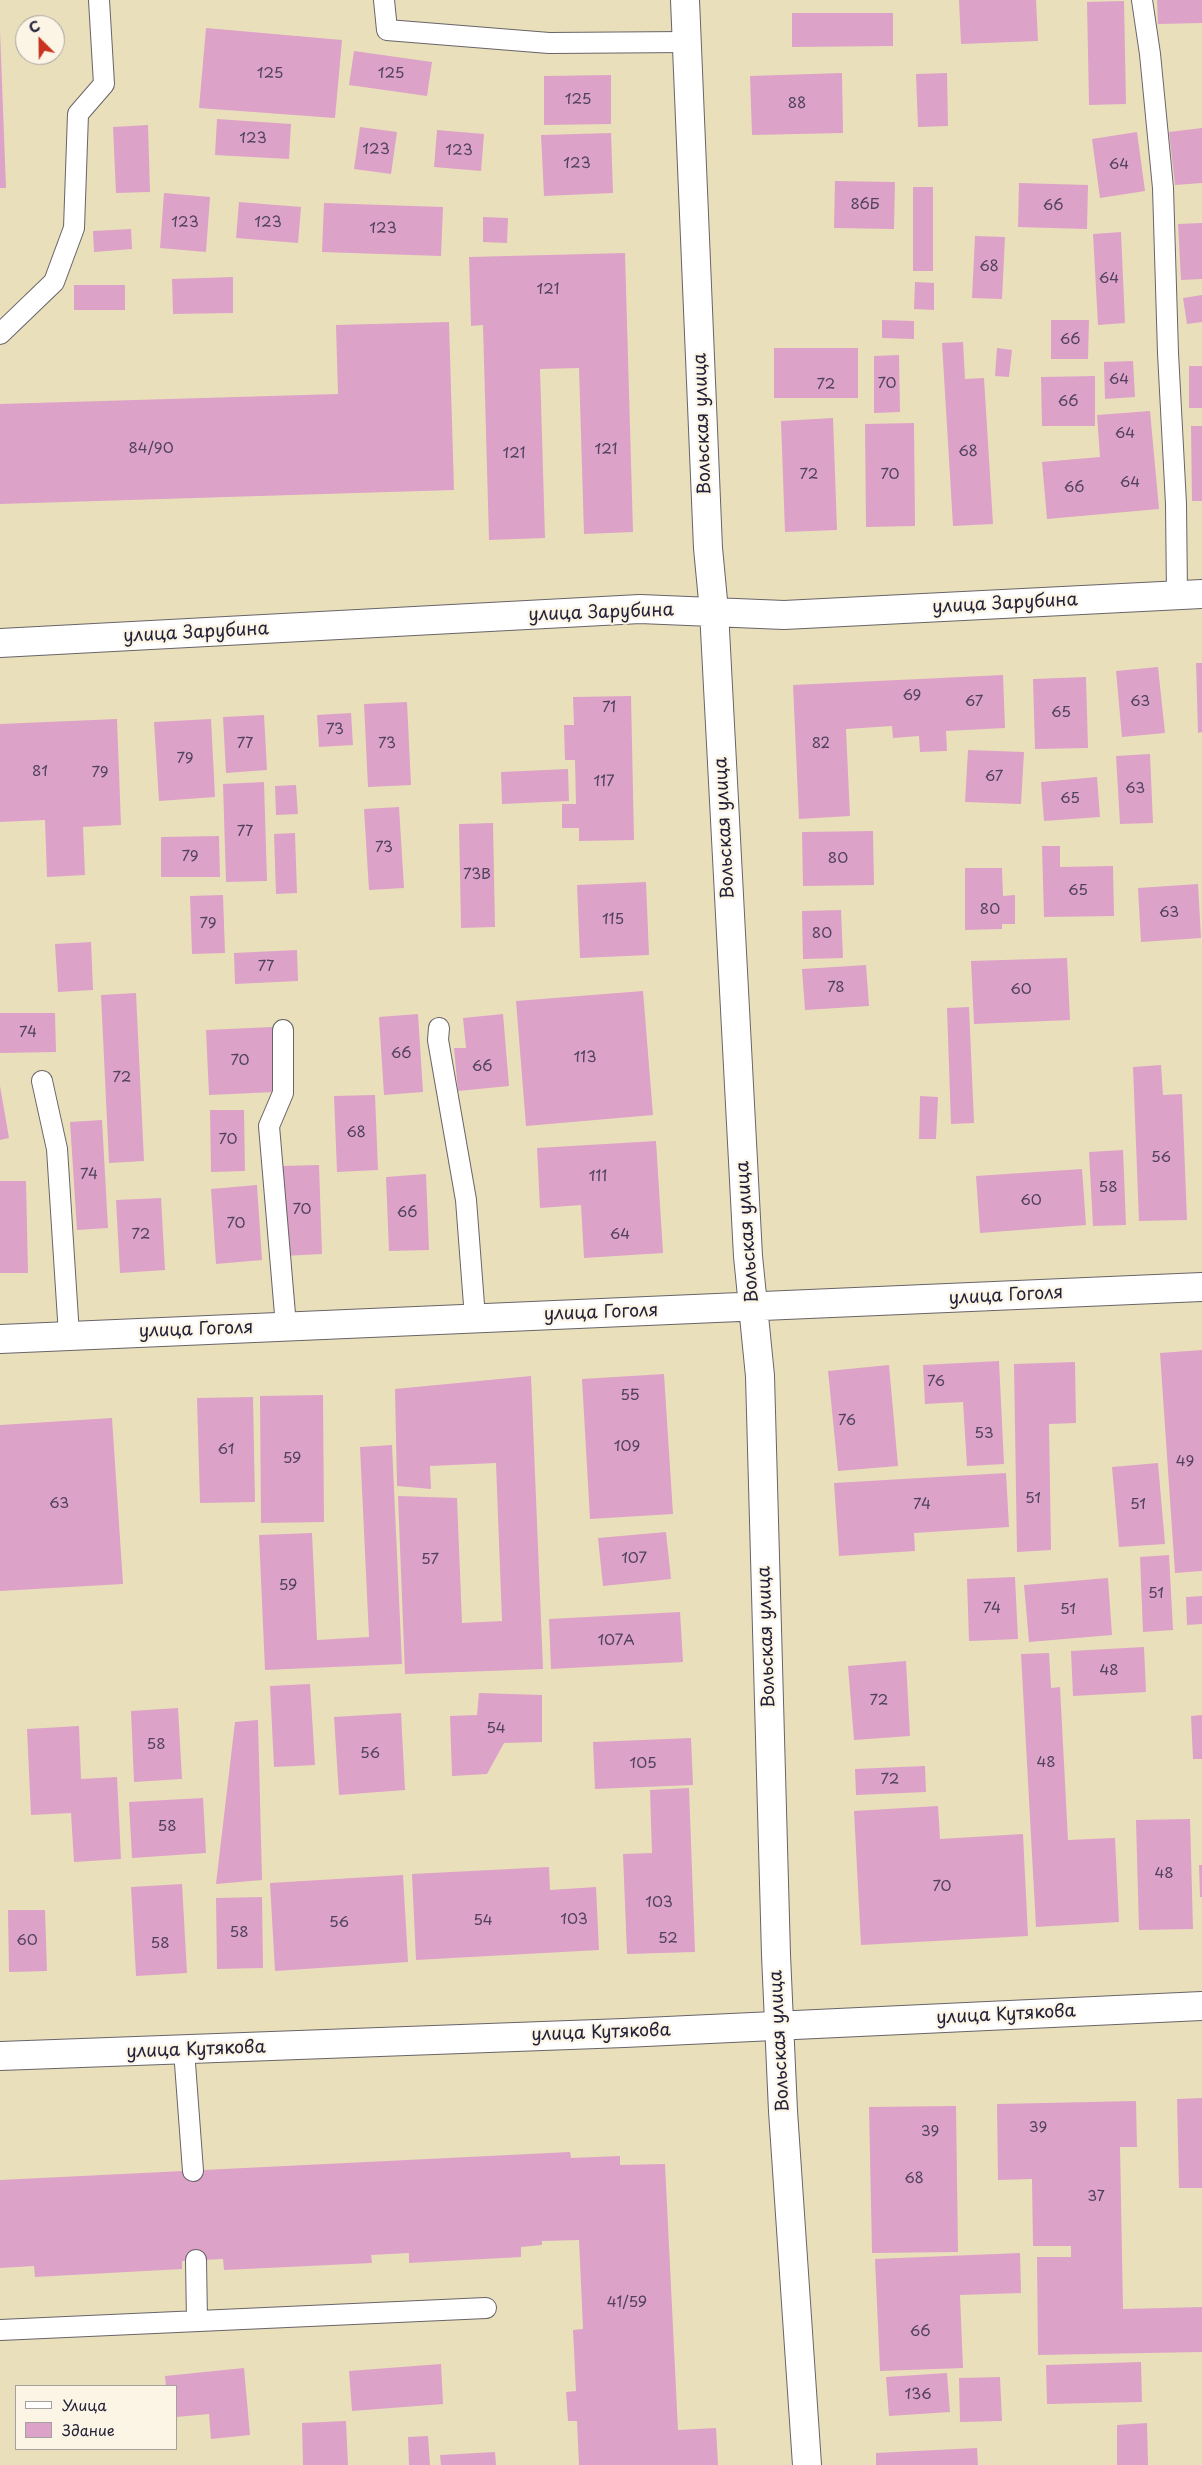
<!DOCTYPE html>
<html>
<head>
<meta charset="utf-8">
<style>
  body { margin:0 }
  #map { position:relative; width:1202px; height:2465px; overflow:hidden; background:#eadfbb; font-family:"Playpen Sans",sans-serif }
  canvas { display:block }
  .legend { position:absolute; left:15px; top:2385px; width:162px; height:65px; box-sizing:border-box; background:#fcf5e5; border:1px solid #a5a1a1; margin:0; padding:6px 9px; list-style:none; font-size:15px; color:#22223b }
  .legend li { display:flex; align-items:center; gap:10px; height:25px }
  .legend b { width:25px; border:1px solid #a5a1a1 }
  .north { position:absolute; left:15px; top:15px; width:50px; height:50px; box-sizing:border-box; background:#fcf5e5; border:1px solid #a5a1a1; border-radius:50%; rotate:337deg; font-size:14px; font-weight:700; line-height:20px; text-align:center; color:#22223b }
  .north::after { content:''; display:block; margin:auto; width:18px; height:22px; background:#c8321e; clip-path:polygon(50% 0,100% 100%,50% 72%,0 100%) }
</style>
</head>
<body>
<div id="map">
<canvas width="1202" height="2465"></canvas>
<ul class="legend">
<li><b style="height:6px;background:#fff"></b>Улица</li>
<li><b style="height:14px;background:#dda2c8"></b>Здание</li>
</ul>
<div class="north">С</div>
</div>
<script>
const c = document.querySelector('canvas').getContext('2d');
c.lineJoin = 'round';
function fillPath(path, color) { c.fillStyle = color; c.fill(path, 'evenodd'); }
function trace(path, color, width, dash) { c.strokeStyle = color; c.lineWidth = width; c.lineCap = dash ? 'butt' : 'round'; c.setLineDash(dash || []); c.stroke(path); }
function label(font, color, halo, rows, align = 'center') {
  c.font = font + ' "Playpen Sans",sans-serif'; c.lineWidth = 4.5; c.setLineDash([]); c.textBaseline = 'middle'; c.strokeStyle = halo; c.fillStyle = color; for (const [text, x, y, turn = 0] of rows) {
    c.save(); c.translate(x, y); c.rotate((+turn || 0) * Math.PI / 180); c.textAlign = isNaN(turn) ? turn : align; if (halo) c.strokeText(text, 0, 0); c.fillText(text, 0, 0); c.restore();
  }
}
fillPath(new Path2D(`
  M959,0H1036L1038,41L961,44Z
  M1157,0H1202V23L1158,24Z
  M1124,1L1126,104L1089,105L1087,2Z
  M792,13H893V46L792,47Z
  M206,28L342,40L335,118L199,108Z
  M0,30L6,188H0Z
  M354,51L432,62L427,96L349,85Z
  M842,73L843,133L752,135L750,76Z
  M947,73L948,126L918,127L916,74Z
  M611,75V124L544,125V76Z
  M217,119L291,124L289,159L215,155Z
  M148,125L150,192L116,193L113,127Z
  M360,127L397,132L391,174L354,169Z
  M1202,128V183L1175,185L1169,132Z
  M437,130L484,134L481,171L434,167Z
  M1137,132L1145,191L1100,198L1092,139Z
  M611,133L613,193L544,196L541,135Z
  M835,181L895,182L894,229L834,228Z
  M1019,183L1088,185L1087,229L1018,227Z
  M913,187H933V271H913Z
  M164,193L210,197L206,252L160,248Z
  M239,202L301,207L298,243L236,238Z
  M324,203L443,207L441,256L322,252Z
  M483,217L508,218L507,243L483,242Z
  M1202,223V279L1181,280L1178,224Z
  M131,229L132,249L94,252L93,231Z
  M1121,232L1125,323L1098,325L1093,234Z
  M975,236L1005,237L1002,299L972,298Z
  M625,253L633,532L584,534L579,368L540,369L545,538L489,540L483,325L471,326L469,257Z
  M233,277V313L173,314L172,279Z
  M915,282L934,283V310L914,309Z
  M74,285H125V310H74Z
  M1202,295V322L1187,324L1183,298Z
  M882,320L914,321V339L882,338Z
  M1051,320H1089L1088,359H1051Z
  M449,322L454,490L0,504V404L338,394L336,325Z
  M963,342L965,379L984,378L993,524L953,526L942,343Z
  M774,348H858V398H774Z
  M997,348L1012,350L1009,377L995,376Z
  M899,355L900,412L874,413V356Z
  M1133,361L1135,397L1105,399L1104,362Z
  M1189,366H1202V408H1189Z
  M1095,376V426H1042L1041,377Z
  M1150,411L1159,509L1047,519L1042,462L1100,457L1097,415Z
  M833,418L837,530L785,532L781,421Z
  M914,423L915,526L866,527L865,424Z
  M1191,426H1202V501H1192Z
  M1196,663H1202V732L1198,733Z
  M1158,667L1165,733L1122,737L1116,671Z
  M1003,675L1005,728L946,731L947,751L920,752L919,736L893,738L892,726L846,729L850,816L799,819L793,685Z
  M1086,677L1088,748L1035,749L1033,679Z
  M631,696L634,840L579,841V828H562V804H576L575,760H565L564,725H574L573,697Z
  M407,702L411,785L368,787L364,704Z
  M351,713L353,745L319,747L317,715Z
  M264,715L267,770L226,773L223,717Z
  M117,719L121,825L83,827L85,875L47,877L45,820L0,822V724Z
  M211,719L215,797L159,801L154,722Z
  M968,750L1024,752L1021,804L965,802Z
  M1150,754L1153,823L1120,824L1116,756Z
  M568,769L569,801L502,804L501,772Z
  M1097,777L1100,817L1044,821L1041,782Z
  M264,782L267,881L226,882L223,784Z
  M296,785L298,814L276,815L275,786Z
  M399,807L404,888L369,890L364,809Z
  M493,823L495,927L461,928L459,824Z
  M873,831L874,885L803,886L802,832Z
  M295,833L297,893L276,894L274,834Z
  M219,836L220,877H161V837Z
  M1042,846H1060V867L1113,866L1114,916L1044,917Z
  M965,868H1002L1003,896L1015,895V924H1002V929L965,930Z
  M646,882L649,955L580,958L577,885Z
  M1198,884L1201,938L1141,942L1138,888Z
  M223,895L225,953L192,954L190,896Z
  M841,910L843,958L803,959L802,911Z
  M91,942L93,990L58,992L55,944Z
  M297,950L298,981L235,984L234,953Z
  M1067,958L1070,1020L974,1024L971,961Z
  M866,965L869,1006L805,1010L802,969Z
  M643,991L653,1115L526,1126L516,1001Z
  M136,993L144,1161L109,1163L101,995Z
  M969,1007L974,1123L951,1124L947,1008Z
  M0,1013H55L56,1052L0,1053Z
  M418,1014L423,1092L384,1095L379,1017Z
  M503,1014L509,1086L458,1091L454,1048H466L463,1018Z
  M272,1027L275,1092L209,1095L206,1030Z
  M1161,1065L1163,1095L1182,1094L1187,1220L1139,1221L1133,1067Z
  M0,1086L9,1138L0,1140Z
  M375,1095L378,1170L337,1172L334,1096Z
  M920,1096L938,1097L936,1139H919Z
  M210,1110H244L245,1171L211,1172Z
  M102,1120L108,1228L77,1230L70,1122Z
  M656,1141L663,1253L584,1258L581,1205L540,1208L537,1148Z
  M1123,1150L1126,1225L1093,1226L1089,1152Z
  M319,1165L322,1254L284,1256L282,1166Z
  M1082,1169L1086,1225L980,1233L976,1176Z
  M426,1174L429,1250L389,1251L386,1177Z
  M0,1181H26L28,1273H0Z
  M257,1185L262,1260L216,1264L211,1189Z
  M161,1198L165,1270L120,1273L116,1200Z
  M1202,1350V1571L1175,1573L1160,1353Z
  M999,1361L1004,1464L967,1466L963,1402L925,1404L923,1365Z
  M1075,1362L1076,1423L1049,1424L1051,1550L1017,1552L1014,1364Z
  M889,1365L898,1466L838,1471L828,1371Z
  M664,1374L673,1514L590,1519L582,1379Z
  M531,1376L543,1669L405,1674L398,1496L457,1498L462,1623L502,1621L496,1463L430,1466L431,1489L397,1486L395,1389Z
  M323,1395L324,1522L261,1523L260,1396Z
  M253,1397L255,1502L200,1503L197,1398Z
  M112,1418L123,1584L0,1591V1425Z
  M392,1445L402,1664L265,1670L259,1535L312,1533L317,1640L369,1637L360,1447Z
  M1158,1463L1165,1544L1119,1547L1112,1467Z
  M1006,1473L1009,1527L914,1533L915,1551L839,1556L834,1483Z
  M666,1532L671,1579L603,1586L598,1538Z
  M1169,1555L1173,1630L1143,1632L1140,1557Z
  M1015,1577L1018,1639L969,1641L967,1579Z
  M1108,1578L1112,1635L1029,1642L1024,1585Z
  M1202,1596V1624L1187,1625L1186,1597Z
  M680,1612L683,1662L551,1669L549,1619Z
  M1144,1647L1146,1692L1073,1696L1071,1651Z
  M1049,1653L1051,1688L1060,1687L1068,1840L1115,1838L1119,1922L1036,1927L1021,1654Z
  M906,1661L910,1736L854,1740L848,1666Z
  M310,1684L315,1765L274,1767L270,1686Z
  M479,1693L542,1695V1742L504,1743L487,1774L452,1776L450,1716L477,1715Z
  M178,1708L182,1779L134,1782L131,1711Z
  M401,1713L405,1790L339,1795L334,1717Z
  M1202,1715V1759H1193L1191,1716Z
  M258,1720L262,1880L216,1884L235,1722Z
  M79,1726L81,1779L117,1777L121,1859L74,1862L71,1813L31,1815L27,1729Z
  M691,1738L693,1785L595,1789L593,1742Z
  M925,1766L926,1792L856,1795L855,1769Z
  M689,1788L695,1952L627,1954L623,1854L652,1853L650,1790Z
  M203,1798L206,1853L132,1858L129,1802Z
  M938,1806L940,1839L1023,1834L1028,1936L861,1945L854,1811Z
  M1190,1819L1193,1929L1139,1930L1136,1820Z
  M1199,1865H1202V1897H1200Z
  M549,1867L550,1890L596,1887L599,1950L416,1960L412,1874Z
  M403,1875L408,1962L275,1971L270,1883Z
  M182,1884L187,1973L136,1976L131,1887Z
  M262,1897L263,1968L217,1969L216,1898Z
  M8,1910H45L47,1971L9,1972Z
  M1202,2098V2188H1179L1177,2099Z
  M1136,2101L1137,2147H1120L1123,2309L1202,2307V2352L1038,2355L1037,2257H1071V2246H1033L1032,2179L998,2180L997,2104Z
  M956,2106L958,2252L872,2253L869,2107Z
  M570,2152L571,2158L620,2156V2165L665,2164L678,2430L716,2428L718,2465H579L577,2421H568L566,2392L576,2391L573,2330L583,2329L579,2240L542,2241V2245L521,2247V2257L409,2263V2253L371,2255L372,2263L224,2270L223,2259L182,2261V2269L35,2277L34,2266L0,2268V2180Z
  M1020,2253L1021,2293L960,2295L963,2368L880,2371L875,2259Z
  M1141,2362L1142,2402L1047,2404L1046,2365Z
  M441,2364L443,2404L352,2411L349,2371Z
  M244,2368L250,2435L211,2439L209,2414L176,2417V2386H166L165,2376Z
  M947,2373L950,2412L889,2416L886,2377Z
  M1000,2377L1002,2421L960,2422L959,2378Z
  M346,2421L348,2465H303L302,2423Z
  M1147,2423L1148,2465H1117V2425Z
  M428,2436L430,2465H409L408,2437Z
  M977,2448L978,2465H876V2453Z
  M495,2452L496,2465H441L440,2455Z`), '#dda2c8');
const service = new Path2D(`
  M384,0L387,30L549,43L687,42
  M1142,0L1150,54L1163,188L1168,353L1176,504L1177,595
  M0,334L54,282L74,228L78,114L104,84L99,0
  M439,1028L438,1040L466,1200L475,1318
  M283,1030V1093L269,1126L286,1326
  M42,1081L57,1149L69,1335
  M184,2050L193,2171
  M196,2260L197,2321
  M0,2330L486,2308`);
const minor = new Path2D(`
  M685,0L708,548L714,611L748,1256L760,1376L776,1955L783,2111L807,2465
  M0,643L640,609L784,615L1202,594
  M0,1339L1202,1287`);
const tertiary = new Path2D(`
  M0,2056L624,2033L1202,2006`);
trace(service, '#686468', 22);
trace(minor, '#686468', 30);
trace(tertiary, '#686468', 30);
trace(service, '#fff', 20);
trace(minor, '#fff', 28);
trace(tertiary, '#fff', 28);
label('15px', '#51425e', null, [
  ["125",270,74],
  ["125",391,74],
  ["125",578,100],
  ["88",797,104],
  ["123",253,139],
  ["123",376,150],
  ["123",459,151],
  ["123",577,164],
  ["64",1119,165],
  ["86Б",865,205],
  ["66",1053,206],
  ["123",185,223],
  ["123",268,223],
  ["123",383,229],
  ["68",989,267],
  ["64",1109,279],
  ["121",548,290],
  ["66",1070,340],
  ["64",1119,380],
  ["70",887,384],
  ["72",826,385],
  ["66",1068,402],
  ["64",1125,434],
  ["84/90",151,449],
  ["121",606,450],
  ["68",968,452],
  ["121",514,454],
  ["72",809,475],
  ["70",890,475],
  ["64",1130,483],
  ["66",1074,488],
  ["69",912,696],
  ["67",974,702],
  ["63",1140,702],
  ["71",609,708],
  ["65",1061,713],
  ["73",335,730],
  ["77",245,744],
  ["73",387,744],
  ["82",821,744],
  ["79",185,759],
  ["81",40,772],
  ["79",100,773],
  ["67",994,777],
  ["117",604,782],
  ["63",1135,789],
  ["65",1070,799],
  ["77",245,832],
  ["73",384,848],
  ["79",190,857],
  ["80",838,859],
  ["73В",477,875],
  ["65",1078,891],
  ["80",990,910],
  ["63",1169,913],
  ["115",613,920],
  ["79",208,924],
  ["80",822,934],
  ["77",266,967],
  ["78",836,988],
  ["60",1021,990],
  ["74",28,1033],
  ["66",401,1054],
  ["113",585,1058],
  ["70",240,1061],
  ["66",482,1067],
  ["72",122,1078],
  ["68",356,1133],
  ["70",228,1140],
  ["56",1161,1158],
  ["74",89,1175],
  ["111",598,1177],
  ["58",1108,1188],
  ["60",1031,1201],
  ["70",302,1210],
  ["66",407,1213],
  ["70",236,1224],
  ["72",141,1235],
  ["64",620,1235],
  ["76",936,1382],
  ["55",630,1396],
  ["76",847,1421],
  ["53",984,1434],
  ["109",627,1447],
  ["61",226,1450],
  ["59",292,1459],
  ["49",1185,1462],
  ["51",1033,1499],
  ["63",59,1504],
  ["74",922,1505],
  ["51",1138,1505],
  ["107",634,1559],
  ["57",430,1560],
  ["59",288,1586],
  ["51",1156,1594],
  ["74",992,1609],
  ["51",1068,1610],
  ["107А",616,1641],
  ["48",1109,1671],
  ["72",879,1701],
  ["54",496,1729],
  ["58",156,1745],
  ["56",370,1754],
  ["48",1046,1763],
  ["105",643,1764],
  ["72",890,1780],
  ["58",167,1827],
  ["48",1164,1874],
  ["70",942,1887],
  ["103",659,1903],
  ["103",574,1920],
  ["54",483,1921],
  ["56",339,1923],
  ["58",239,1933],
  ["52",668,1939],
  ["60",27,1941],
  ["58",160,1944],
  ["39",1038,2128],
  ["39",930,2132],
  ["68",914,2179],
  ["37",1096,2197],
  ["41/59",627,2303],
  ["66",920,2332],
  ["136",918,2395]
]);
label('18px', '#22223b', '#fcf5e5', [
  ["Вольская улица",703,424,-92],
  ["улица Зарубина",1005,604,-3],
  ["улица Зарубина",601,613,-2],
  ["улица Зарубина",196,633,-3],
  ["Вольская улица",725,828,-93],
  ["Вольская улица",748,1232,-94],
  ["улица Гоголя",1006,1296,-3],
  ["улица Гоголя",601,1313,-2],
  ["улица Гоголя",196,1330,-2],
  ["Вольская улица",767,1637,-92],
  ["улица Кутякова",1006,2015,-3],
  ["улица Кутякова",601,2033,-2],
  ["Вольская улица",780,2041,-93],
  ["улица Кутякова",196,2050,-2]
]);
</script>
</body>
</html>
